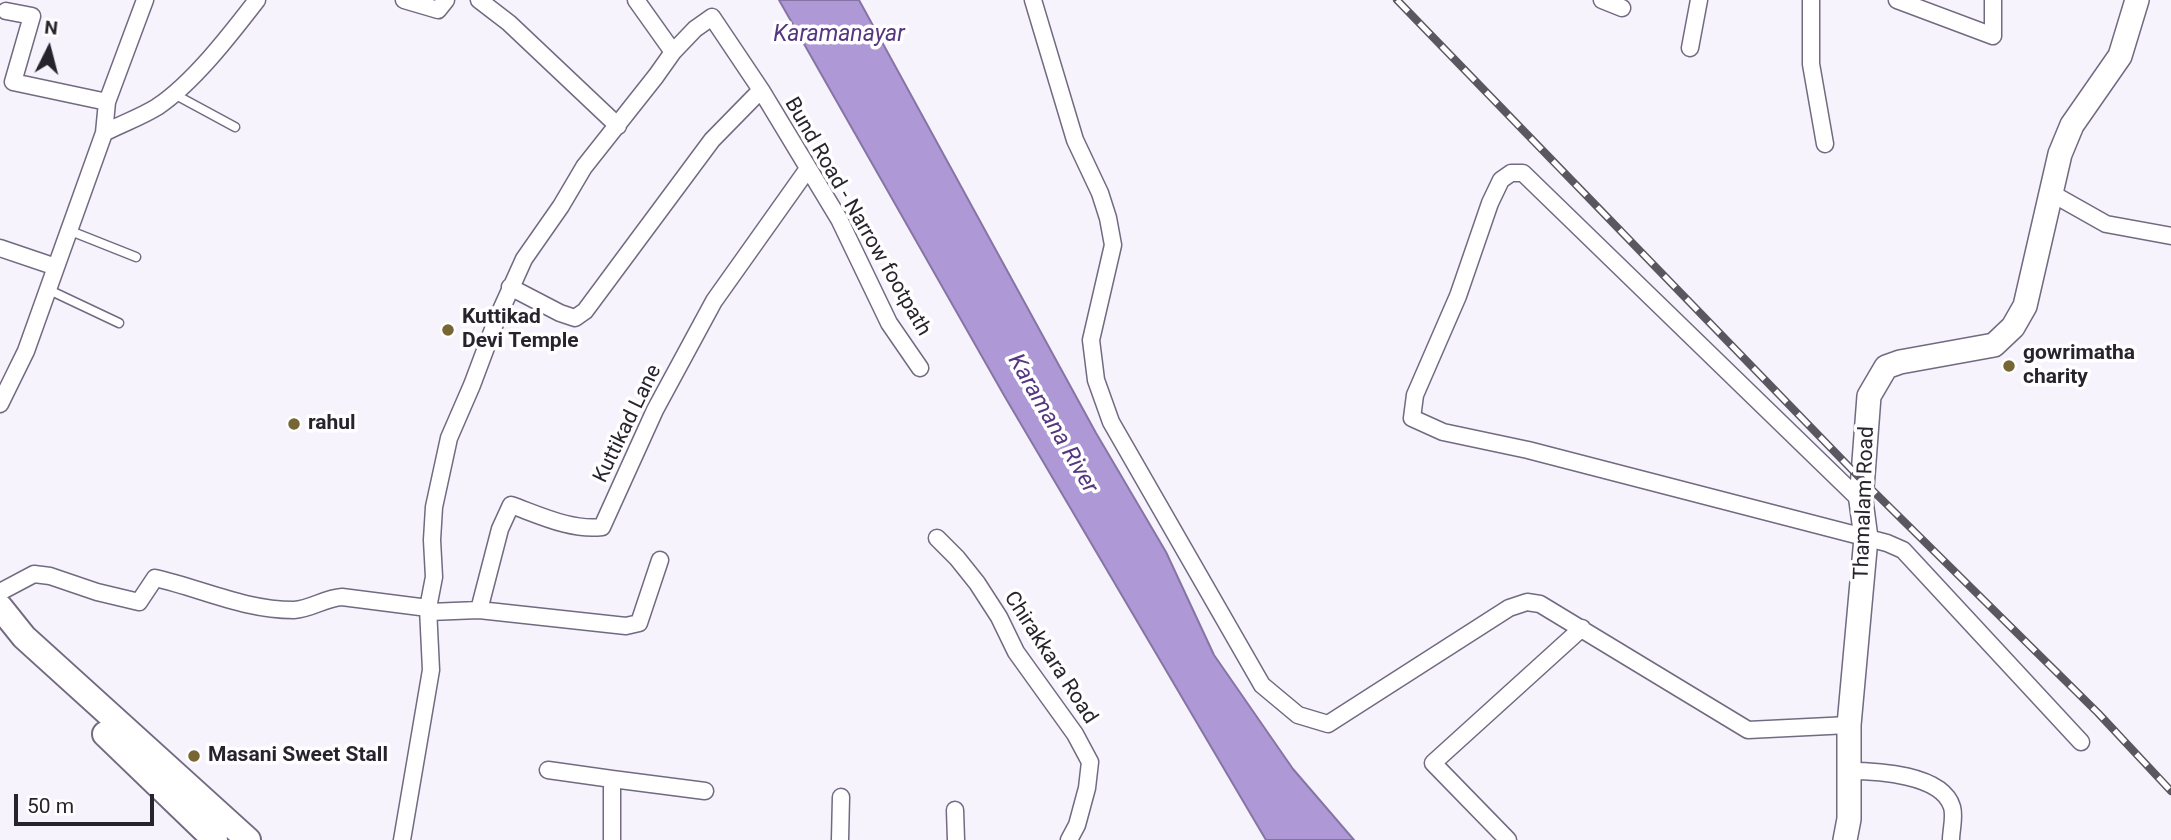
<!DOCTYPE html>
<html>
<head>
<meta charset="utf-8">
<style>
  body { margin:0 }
  #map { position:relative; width:2171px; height:840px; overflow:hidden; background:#f6f3fd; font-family:Roboto,sans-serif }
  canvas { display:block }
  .north { position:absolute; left:14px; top:14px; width:70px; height:70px; -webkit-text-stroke:5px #fff; paint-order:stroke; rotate:6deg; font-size:19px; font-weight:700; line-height:28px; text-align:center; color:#28242e }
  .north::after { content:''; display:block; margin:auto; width:24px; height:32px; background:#28242e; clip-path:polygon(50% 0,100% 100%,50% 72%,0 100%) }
  .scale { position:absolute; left:14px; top:794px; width:140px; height:32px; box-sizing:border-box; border:4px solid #28242e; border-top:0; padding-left:9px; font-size:21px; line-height:24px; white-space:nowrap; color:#28242e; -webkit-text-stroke:5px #fff; paint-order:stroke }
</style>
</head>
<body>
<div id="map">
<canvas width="2171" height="840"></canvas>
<div class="north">N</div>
<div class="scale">50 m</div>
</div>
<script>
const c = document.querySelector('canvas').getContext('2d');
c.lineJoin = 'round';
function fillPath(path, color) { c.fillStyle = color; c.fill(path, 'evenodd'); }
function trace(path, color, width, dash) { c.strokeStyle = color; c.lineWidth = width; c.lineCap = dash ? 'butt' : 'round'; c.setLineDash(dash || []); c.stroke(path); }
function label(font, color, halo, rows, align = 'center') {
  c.font = font + ' Roboto,sans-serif'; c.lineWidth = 7; c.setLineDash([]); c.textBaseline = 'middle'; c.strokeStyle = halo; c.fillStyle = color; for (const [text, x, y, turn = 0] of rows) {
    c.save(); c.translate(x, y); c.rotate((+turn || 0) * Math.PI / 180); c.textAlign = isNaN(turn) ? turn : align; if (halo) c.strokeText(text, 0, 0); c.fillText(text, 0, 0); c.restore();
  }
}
const water = new Path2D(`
  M779,0H859L1096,433L1166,552L1214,655L1293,769L1354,840H1266L1005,397Z`);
fillPath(water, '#ae98d6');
trace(water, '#8675a4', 2);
const lane = new Path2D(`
  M174,94L235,127
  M68,230L136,257
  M47,289L119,323`);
const street = new Path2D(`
  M404,0L438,10L446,0
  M479,0L509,23L618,126
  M636,0L673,52
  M1033,0L1075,140L1100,193L1108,218L1113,245L1091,340L1096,380L1111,422L1262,685L1298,715L1328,724L1509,608L1527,602L1540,604L1748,730L1849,725
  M1602,0L1622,8
  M1811,0V64L1825,144
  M1897,0L1993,36V0
  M6,11L32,16L13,82L107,102
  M1690,48L1699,0
  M104,133C121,124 141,117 157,107C193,83 230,35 257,0
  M2051,193L2106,224L2171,236
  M0,248L56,267
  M510,287L560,313L575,318L585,311L712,140L761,90
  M0,404L26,351L56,267L104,133L107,102L145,0
  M1861,501L1523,173H1511L1501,180L1490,203L1458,296L1415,395L1412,418L1443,432L1528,450L1887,543L1903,550L2081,742
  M937,538L957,558L977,583L999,617L1016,652L1075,734L1090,762L1087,788L1077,825L1069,840
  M0,592L34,574L50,576L97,592L139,602L155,578C203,589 244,610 294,610C311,609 325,598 342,597L428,608
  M479,610L626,626L639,623L660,560
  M429,612L479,610L500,529L511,505C539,515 572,531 602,527L655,410L714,301L807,170
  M548,770L612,779
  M1848,771C1877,771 1942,774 1952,807C1955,817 1951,830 1951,840
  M955,810L956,840
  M402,840L431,670L428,608L434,577L432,540L434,507L449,438L472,385L496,321L524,259L561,206L584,167L656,76L673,52L695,29L712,17L761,90L839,219L889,323L920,368
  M612,840V779L705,791
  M840,840L841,797
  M1508,840L1433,763L1582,628`);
const secondary = new Path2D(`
  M1845,840L1849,819V725L1866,538L1861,501L1869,396L1886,367L1900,362L1994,345L2013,327L2025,306L2060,154L2072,125L2120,56L2137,0`);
const primary = new Path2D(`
  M0,607L24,637L248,840
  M105,734L215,840`);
trace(lane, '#726a81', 11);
trace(street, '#726a81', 19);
trace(secondary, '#726a81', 26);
trace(primary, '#726a81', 28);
trace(lane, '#fff', 8);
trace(street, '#fff', 16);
trace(secondary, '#fff', 23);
trace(primary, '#fff', 24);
const rail = new Path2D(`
  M1397,0L1859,477L2098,713L2171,791`);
trace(rail, '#5b5761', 8);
trace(rail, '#fff', 5, [16]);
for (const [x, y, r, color] of [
  [448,330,7,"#776634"],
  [2009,366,7,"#776634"],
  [294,424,7,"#776634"],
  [194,756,7,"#776634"]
]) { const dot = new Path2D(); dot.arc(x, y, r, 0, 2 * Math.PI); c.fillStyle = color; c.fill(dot); trace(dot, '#fff', 2.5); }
label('21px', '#28242e', '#fff', [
  ["Bund Road - Narrow footpath",857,217,60],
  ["Kuttikad Lane",628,424,-64],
  ["Thamalam Road",1865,503,-88],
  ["Chirakkara Road",1050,658,57]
]);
label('bold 21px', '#28242e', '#fff', [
  ["Kuttikad",462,318],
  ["Devi Temple",462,342],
  ["gowrimatha",2023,354],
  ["charity",2023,378],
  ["rahul",308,424],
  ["Masani Sweet Stall",208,756]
], 'left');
label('italic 23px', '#563681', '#fff', [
  ["Karamanayar",839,35],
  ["Karamana River",1052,424,60]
]);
</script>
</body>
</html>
